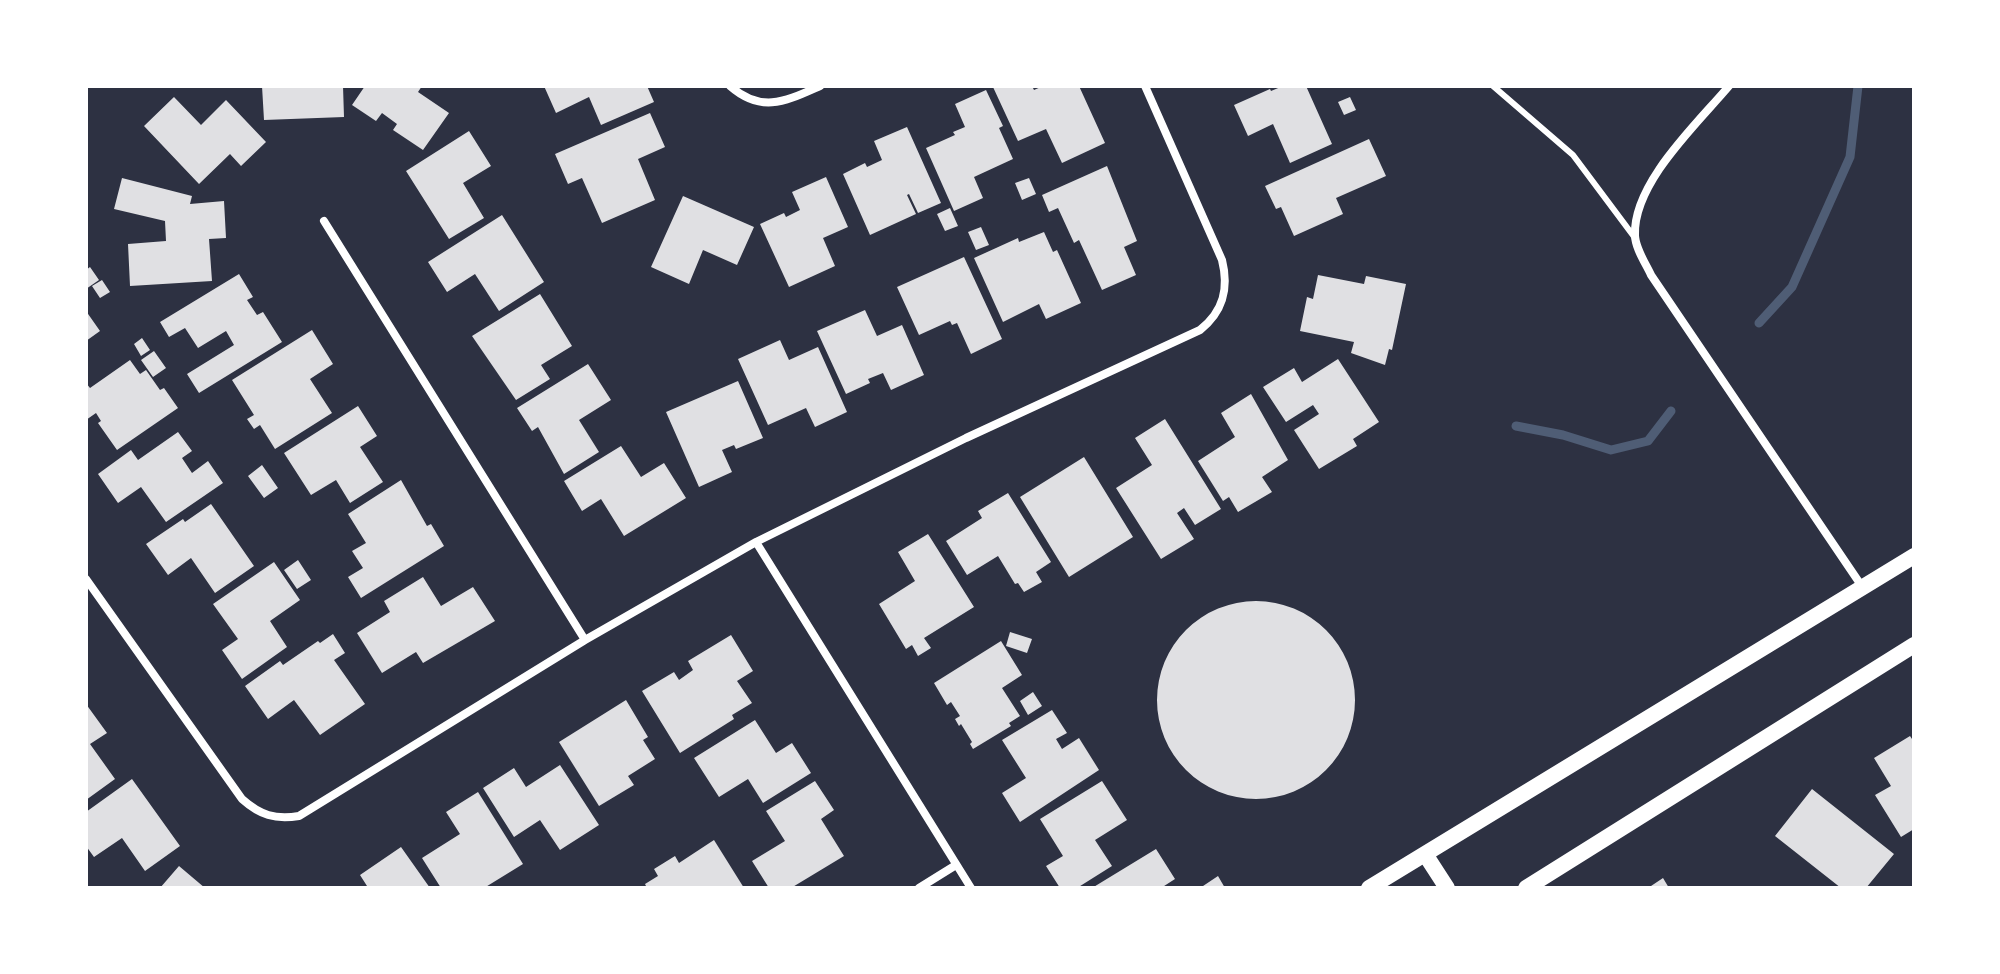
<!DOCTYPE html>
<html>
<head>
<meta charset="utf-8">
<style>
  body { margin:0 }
  #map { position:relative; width:2000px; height:974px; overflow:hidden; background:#2d3142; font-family:"Alegreya Sans",sans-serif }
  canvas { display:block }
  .frame { position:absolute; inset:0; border:88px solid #fff; pointer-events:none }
</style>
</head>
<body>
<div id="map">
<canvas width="2000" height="974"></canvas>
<div class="frame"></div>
</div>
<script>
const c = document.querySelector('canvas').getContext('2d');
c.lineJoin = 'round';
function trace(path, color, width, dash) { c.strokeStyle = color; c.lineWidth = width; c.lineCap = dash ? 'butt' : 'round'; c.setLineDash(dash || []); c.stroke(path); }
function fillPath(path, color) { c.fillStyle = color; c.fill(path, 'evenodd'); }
trace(new Path2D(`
  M1759,323L1792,287L1850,157L1858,86
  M1516,426L1563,435L1611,450L1648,441L1671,411`), '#4f5d75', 9);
fillPath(new Path2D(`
  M262,86H343L344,117L264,120Z
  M365,86H422L418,92L449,113L423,150L393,130L397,124L382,113L376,121L352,105Z
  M544,86H647L654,102L601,125L589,97L556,113Z
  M1032,86L1034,90L1043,86H1079L1105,143L1062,163L1046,129L1018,141L993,87Z
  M1283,86H1306L1332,144L1290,163L1273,124L1248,136L1234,105L1270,89L1271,91Z
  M986,90L1003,126L999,128L1013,159L974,177L983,198L954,211L926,148L955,135L953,132L965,127L955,104Z
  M174,97L201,125L226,100L266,142L241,166L230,154L199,184L144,126Z
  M1350,97L1356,110L1344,115L1338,102Z
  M650,113L665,147L638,159L655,200L602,223L582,178L568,184L555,154Z
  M907,127L941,203L918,213L909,194L907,195L916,214L870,235L843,174L865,163L867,167L882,160L874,141Z
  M469,131L491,166L463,183L484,218L449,239L406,171Z
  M1369,139L1386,176L1336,198L1343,214L1294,236L1281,207L1276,209L1265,186Z
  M1107,166L1137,241L1124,247L1136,275L1102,290L1079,240L1074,243L1058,208L1049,212L1042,195Z
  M826,177L848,227L823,238L835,266L789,287L760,224L784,213L786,217L800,210L792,192Z
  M122,178L192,196L190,204L224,201L226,238L209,239L212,281L130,286L128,244L166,241L165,221L114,209Z
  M1029,178L1036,194L1022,200L1015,183Z
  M683,196L754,227L737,265L703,250L689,284L651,267Z
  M950,208L958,226L945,231L937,214Z
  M502,215L544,282L499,311L475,274L447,292L428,262Z
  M981,227L989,245L976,250L968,232Z
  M1044,232L1053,252L1057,250L1081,303L1046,319L1039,304L1003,322L974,258L1018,238L1019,242Z
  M964,257L1002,339L971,354L957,323L952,325L950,321L919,335L897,287Z
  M90,267L99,280L86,289V270Z
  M239,274L253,297L247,300L257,315L263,312L282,342L199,393L187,374L234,345L226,331L198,348L185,328L169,337L160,322Z
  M1318,275L1364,284L1366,276L1406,284L1392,350L1389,349L1385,365L1351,353L1354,342L1300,331L1307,297L1313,299Z
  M102,280L110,292L100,298L92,286Z
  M540,294L572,346L541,365L550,379L516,400L472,336Z
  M865,310L877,336L902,325L924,375L891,390L883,373L868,379L870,383L846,394L817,331Z
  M86,311L100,331L86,341Z
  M312,330L333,364L310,379L332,413L275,449L260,425L254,429L247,419L254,415L232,380Z
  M142,338L150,350L141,356L134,344Z
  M780,340L789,360L818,347L847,412L815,427L806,408L768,425L738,359Z
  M154,351L166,368L153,377L141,360Z
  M1338,359L1379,422L1353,439L1357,446L1319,469L1294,430L1319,414L1313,405L1286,422L1263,387L1294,368L1302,382Z
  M130,360L140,374L146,370L160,390L164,388L178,408L117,450L98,423L101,421L96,413L86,420V383L90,388Z
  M588,364L611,400L579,420L599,452L564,474L538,427L532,431L517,408Z
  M738,381L763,438L736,449L734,445L722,450L732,472L699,487L666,412Z
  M1251,394L1288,460L1262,477L1272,492L1238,512L1229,497L1223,501L1198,461L1235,437L1221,413Z
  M358,406L377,436L360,447L383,482L350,503L336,480L311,495L284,453Z
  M1165,419L1221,509L1195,525L1184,508L1177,513L1194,539L1161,559L1116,488L1152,465L1135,438Z
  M178,432L192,451L182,458L192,473L208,461L223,483L166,522L141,487L118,503L98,474L131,450L138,460Z
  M621,446L641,477L664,463L686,498L624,536L601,499L582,511L564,481Z
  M1084,457L1133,537L1069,577L1020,497Z
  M262,465L278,488L264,498L248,476Z
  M401,480L427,526L431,524L444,546L361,598L348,577L363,568L352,551L366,543L348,514Z
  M1008,493L1051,562L1036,572L1042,582L1024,592L1018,583L1015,584L998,556L967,575L946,541L982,518L978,511Z
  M211,504L254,566L215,593L191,558L168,575L146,544L183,519L185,522Z
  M928,534L974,607L924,638L931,648L918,656L912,645L906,649L879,604L915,581L898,552Z
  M298,560L311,580L297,589L284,570Z
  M274,562L300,600L270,621L287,647L242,679L222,650L238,639L213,604Z
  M423,577L441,606L473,587L495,621L423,663L416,652L382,673L357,633L390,612L384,601Z
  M1157 700a99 99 0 1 1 198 0a99 99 0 1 1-198 0Z
  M1010,632L1032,639L1027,653L1006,646Z
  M333,634L345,653L334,660L365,704L320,735L294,700L268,719L245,686L280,661L283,665L318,641L320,643Z
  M731,635L753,671L737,681L752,703L732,715L734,719L680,753L642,691L674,672L679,680L693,670L688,661Z
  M1001,641L1022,675L1002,688L1020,716L1009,723L1011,726L973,749L970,744L972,742L961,724L959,726L955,719L960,716L951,702L947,705L934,683Z
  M1033,692L1042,706L1028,715L1020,701Z
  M626,700L648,737L643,740L655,759L628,776L634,785L599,806L559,742Z
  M86,704L107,733L90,744L115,779L86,800Z
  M1052,710L1067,733L1056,739L1062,749L1079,738L1099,770L1020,822L1002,793L1026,778L1002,740Z
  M755,720L776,753L792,743L811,773L763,803L748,779L719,797L694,758Z
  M1910,736L1914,742V829L1901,837L1875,795L1891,786L1874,758Z
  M560,765L599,825L560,850L540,820L514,837L483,788L514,768L526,787Z
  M132,779L180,846L145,871L122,838L94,857L86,846V812Z
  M815,781L834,810L821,819L844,856L791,888H769L752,861L785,841L766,811Z
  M1102,781L1127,820L1095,840L1112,866L1077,888H1060L1046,866L1063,856L1040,819Z
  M1812,789L1894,854L1866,888H1841L1775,836Z
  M478,792L523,864L484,888H441L422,858L460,834L446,812Z
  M714,840L744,888H647L645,884L658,876L654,869L675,856L679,863Z
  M401,847L430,888H365L367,886L360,875Z
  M1156,849L1175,879L1161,888H1092Z
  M179,866L205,888H160Z
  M1218,876L1225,888H1200Z
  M1663,878L1669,888H1648Z`), '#e0e0e3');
trace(new Path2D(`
  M1493,86L1573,155L1635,238`), '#fff', 6);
trace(new Path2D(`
  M730,86C762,114 786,101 820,86
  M1729,86C1697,124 1633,183 1635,235C1635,248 1646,264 1651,275L1863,588
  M324,221L585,640
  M756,542L971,888
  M86,579L242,799C260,815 275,820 299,816L585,640L756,542L966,438L1200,330C1224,311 1229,288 1222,260L1145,86
  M919,888L956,865`), '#fff', 8);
trace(new Path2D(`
  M1425,854L1447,888
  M1369,888L1914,556
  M1526,888L1914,645`), '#fff', 16);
</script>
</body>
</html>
